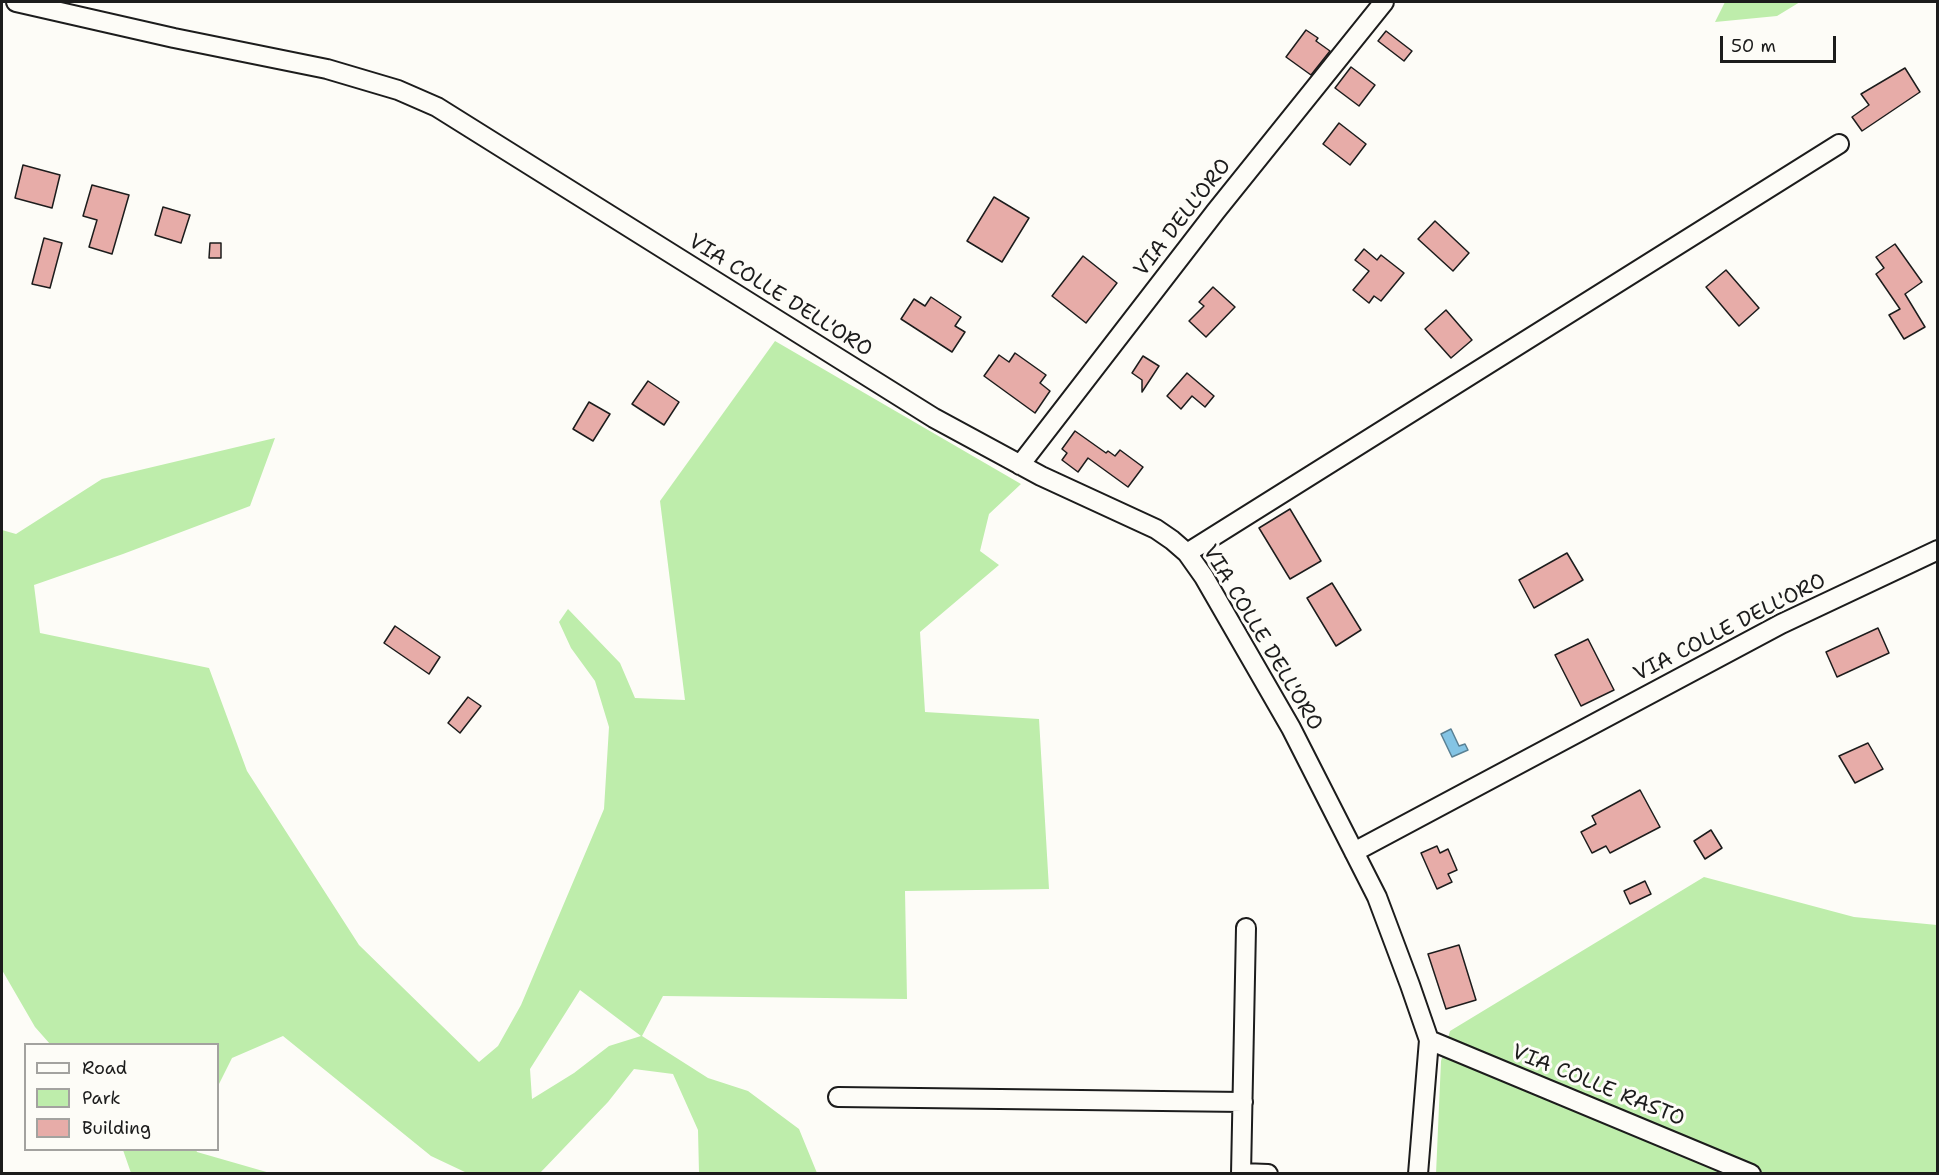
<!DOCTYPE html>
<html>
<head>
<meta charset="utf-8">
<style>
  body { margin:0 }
  #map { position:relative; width:1939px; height:1175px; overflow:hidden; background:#fdfcf7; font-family:"Shantell Sans",sans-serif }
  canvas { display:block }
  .frame { position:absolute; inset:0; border:3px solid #1c1c1c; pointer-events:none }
  .legend { position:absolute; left:24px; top:1043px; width:195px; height:108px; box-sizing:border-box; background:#fdfcf7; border:2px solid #a3a29f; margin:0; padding:8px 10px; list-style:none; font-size:18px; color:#1c1c1c }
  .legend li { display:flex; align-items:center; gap:12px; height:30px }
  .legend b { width:30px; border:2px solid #a3a29f }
  .scale { position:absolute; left:1720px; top:36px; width:116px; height:27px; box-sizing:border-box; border:3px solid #1c1c1c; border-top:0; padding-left:8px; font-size:18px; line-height:21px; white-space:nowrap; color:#1c1c1c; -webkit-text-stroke:4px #fdfcf7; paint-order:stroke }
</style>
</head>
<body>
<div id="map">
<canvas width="1939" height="1175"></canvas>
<div class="frame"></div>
<ul class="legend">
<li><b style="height:8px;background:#fdfcf7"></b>Road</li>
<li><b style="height:16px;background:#beedab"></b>Park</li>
<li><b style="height:16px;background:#e7aca8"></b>Building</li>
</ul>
<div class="scale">50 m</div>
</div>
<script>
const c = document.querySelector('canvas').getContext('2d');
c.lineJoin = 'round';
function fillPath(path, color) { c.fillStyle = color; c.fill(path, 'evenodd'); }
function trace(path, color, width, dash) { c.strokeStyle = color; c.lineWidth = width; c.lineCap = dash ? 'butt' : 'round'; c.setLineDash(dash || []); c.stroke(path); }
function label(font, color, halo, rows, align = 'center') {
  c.font = font + ' "Shantell Sans",sans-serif'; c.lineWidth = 6; c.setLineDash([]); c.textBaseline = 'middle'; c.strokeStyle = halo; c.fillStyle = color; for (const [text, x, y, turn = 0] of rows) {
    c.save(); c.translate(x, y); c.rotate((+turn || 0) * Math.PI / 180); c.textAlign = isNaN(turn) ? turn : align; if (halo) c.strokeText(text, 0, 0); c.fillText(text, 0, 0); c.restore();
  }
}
fillPath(new Path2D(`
  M1725,2H1800L1777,16L1715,22Z
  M775,341L1021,484L989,514L980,551L999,565L920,632L925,712L1039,719L1049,889L905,891L907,999L663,996L642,1036L708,1078L748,1091L799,1129L817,1173H699L698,1130L673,1074L634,1069L608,1102L540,1173H467L431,1156L283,1036L232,1058L218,1086V1044H50L35,1027L2,970V530L16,534L102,479L275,438L250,506L123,554L34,585L40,633L209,668L247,771L359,945L479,1062L498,1046L521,1005L604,809L609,727L595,681L571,648L559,622L568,609L620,663L635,698L685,700L660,501ZM580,990L641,1036L609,1046L574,1073L532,1099L530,1069Z
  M1704,877L1854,917L1937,925V1173L1436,1174L1441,1061L1450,1031Z
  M123,1150H196L197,1152L270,1173H131Z`), '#beedab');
const water = new Path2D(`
  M1451,729L1459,746L1465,744L1468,750L1452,757L1441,734Z`);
fillPath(water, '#84c4e4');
trace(water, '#5a8194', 1.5);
const building = new Path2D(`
  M1306,30L1318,38L1316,41L1330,51L1311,75L1286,57Z
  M1386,31L1412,51L1404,61L1378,41Z
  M1351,67L1375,85L1359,106L1335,88Z
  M1905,68L1920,92L1862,131L1852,117L1869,105L1861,94Z
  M1339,123L1366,144L1350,165L1323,144Z
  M23,165L60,175L52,208L15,198Z
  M92,185L129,195L112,254L89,247L97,220L83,216Z
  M994,197L1029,218L1002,262L967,241Z
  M163,207L190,215L181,243L155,235Z
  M1435,221L1469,253L1453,271L1418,239Z
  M44,238L62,243L50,288L32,284Z
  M210,243H221V258H209Z
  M1895,244L1922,282L1905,294L1925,327L1904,339L1889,315L1900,309L1876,274L1884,268L1876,257Z
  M1364,249L1377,260L1381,255L1404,273L1381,301L1374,296L1369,303L1353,290L1369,271L1355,260Z
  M1083,256L1117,283L1086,323L1052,296Z
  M1726,270L1759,308L1739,326L1706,287Z
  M1213,287L1235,307L1206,337L1189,321L1204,306L1199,302Z
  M931,297L961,317L955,326L965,332L952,352L901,319L914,299L925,306Z
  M1446,310L1472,340L1451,358L1425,329Z
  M1015,353L1046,375L1040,383L1050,391L1035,413L984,376L999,355L1009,362Z
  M1143,356L1159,366L1142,392V380L1132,373Z
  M1187,373L1214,396L1205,407L1192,396L1181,409L1167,396Z
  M648,381L679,402L664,425L632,404Z
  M589,402L610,414L593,441L573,429Z
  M1075,431L1106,453L1108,451L1115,456L1120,450L1143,467L1128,487L1088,458L1078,472L1062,460L1067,453L1062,449Z
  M1290,509L1321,561L1290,579L1259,528Z
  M1567,553L1583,580L1534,608L1519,580Z
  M1332,583L1361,630L1336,646L1307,598Z
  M395,626L440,657L429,674L384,643Z
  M1878,628L1889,653L1837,677L1826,652Z
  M1588,639L1614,690L1581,706L1555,655Z
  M468,697L481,706L460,733L448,723Z
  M1868,743L1883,769L1855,783L1839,756Z
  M1640,790L1660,827L1610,853L1606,846L1592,853L1581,832L1596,824L1592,816Z
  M1711,830L1722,848L1705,859L1694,841Z
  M1437,846L1440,853L1448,849L1457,870L1448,874L1452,882L1437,889L1421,853Z
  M1645,881L1651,894L1630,904L1624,891Z
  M1459,945L1476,1000L1446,1009L1428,954Z`);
fillPath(building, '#e7aca8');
trace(building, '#1c1c1c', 1.5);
const minor = new Path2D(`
  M16,2L174,38L327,69L398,90L437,107L934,418L1041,476L1156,529L1172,540L1187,553L1204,577L1291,728L1377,897L1410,985L1429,1040L1418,1174
  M1020,465L1216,211L1384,2
  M1187,553L1839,144
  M1354,852L1781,624L1938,550
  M1429,1040L1751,1174
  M838,1097L1243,1102
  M1242,1173L1268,1174
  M1241,1174L1246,928`);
trace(minor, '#1c1c1c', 22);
trace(minor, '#fdfcf7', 18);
label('21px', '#1c1c1c', '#fdfcf7', [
  ["VIA DELL'ORO",1183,218,-52],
  ["VIA COLLE DELL'ORO",780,296,32],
  ["VIA COLLE DELL'ORO",1730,628,-27],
  ["VIA COLLE DELL'ORO",1262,638,59],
  ["VIA COLLE RASTO",1598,1086,22]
]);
</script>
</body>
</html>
